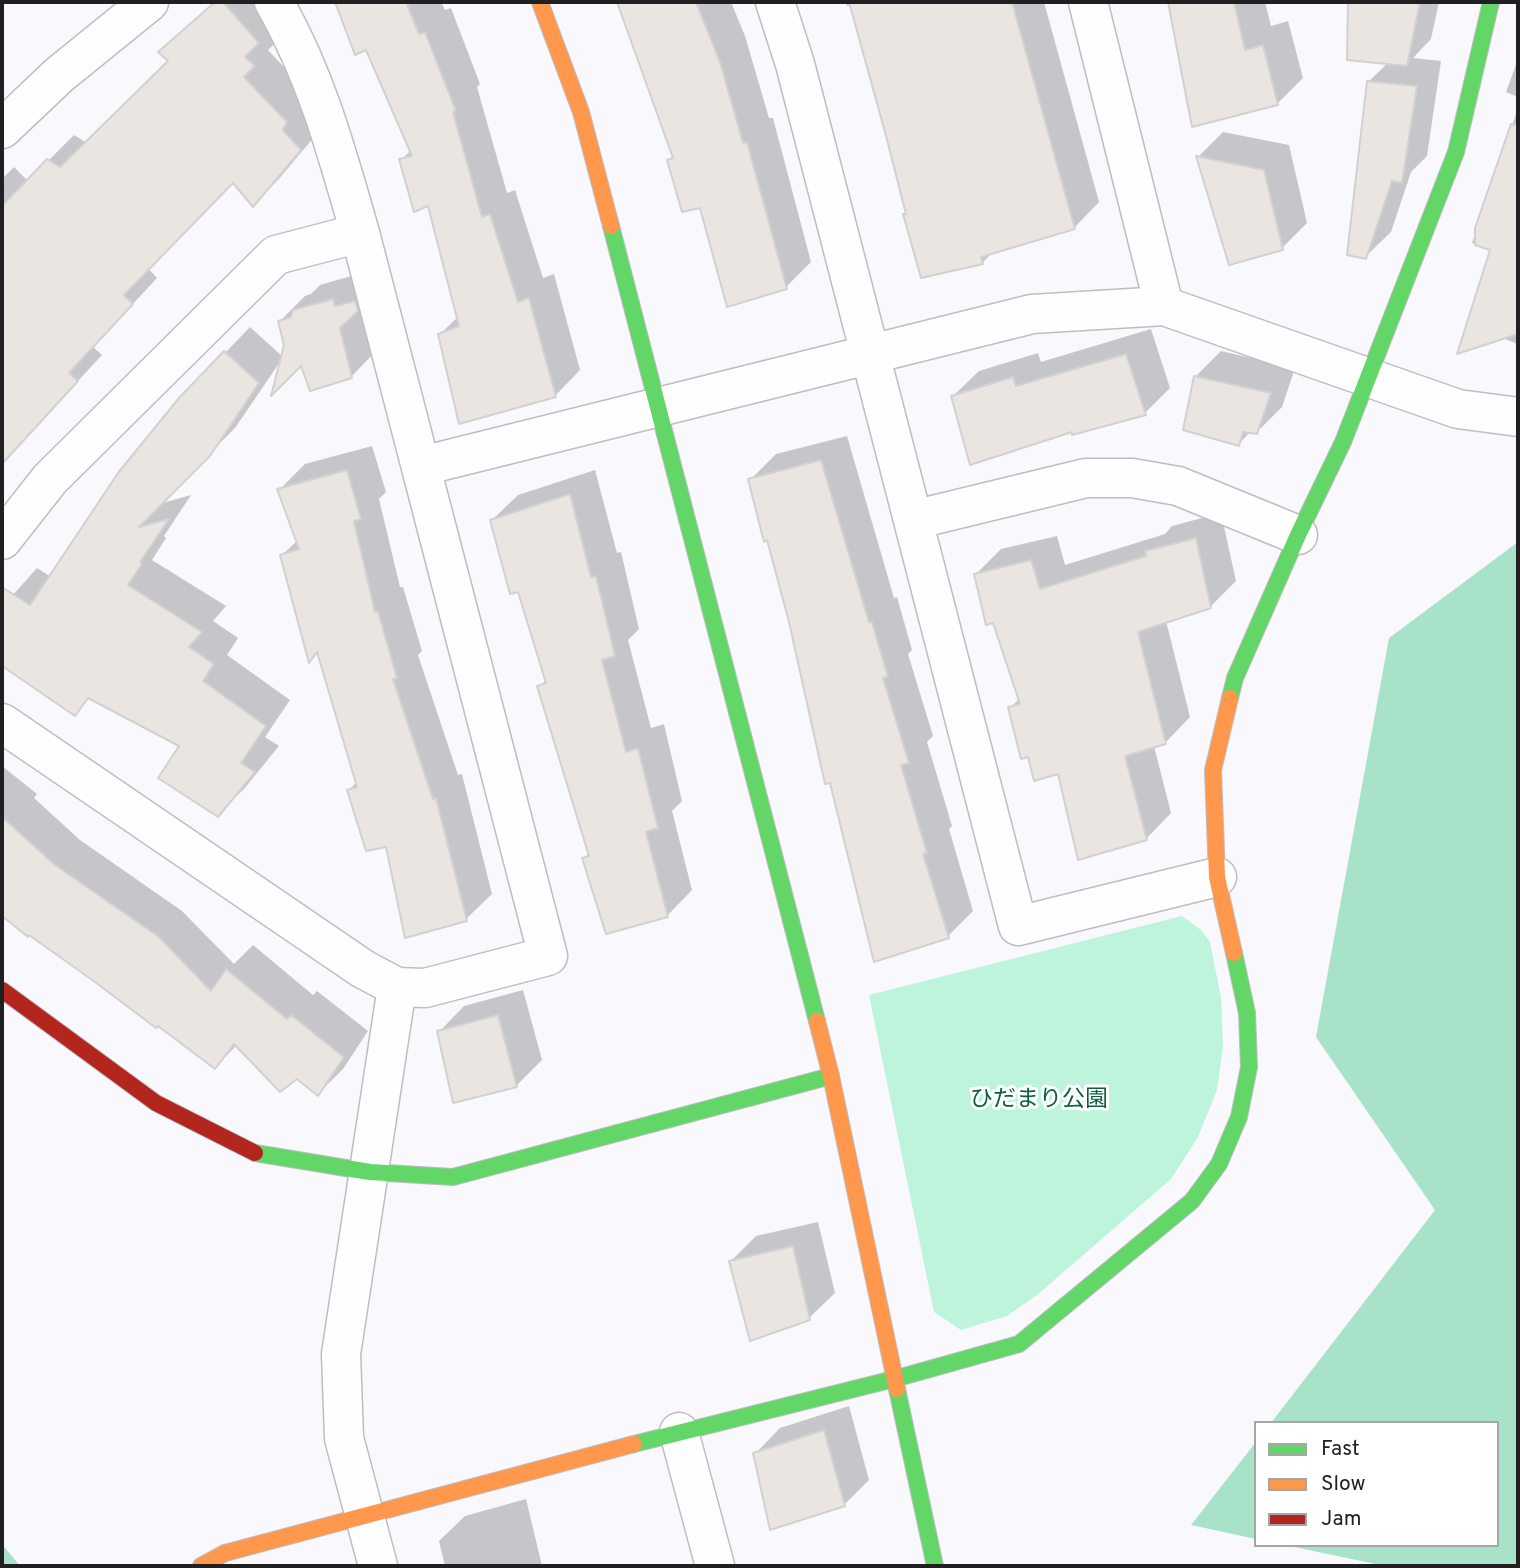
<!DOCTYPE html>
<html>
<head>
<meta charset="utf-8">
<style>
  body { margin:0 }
  #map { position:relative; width:1520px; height:1568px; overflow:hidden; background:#f8f8fd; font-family:Overpass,sans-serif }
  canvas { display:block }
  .frame { position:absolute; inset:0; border:4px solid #202023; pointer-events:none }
  .legend { position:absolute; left:1254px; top:1421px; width:245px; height:126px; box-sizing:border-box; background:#fff; border:2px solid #a6a6a7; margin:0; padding:9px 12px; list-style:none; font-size:21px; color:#202023 }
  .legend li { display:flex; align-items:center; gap:14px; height:35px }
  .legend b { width:35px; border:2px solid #a6a6a7 }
</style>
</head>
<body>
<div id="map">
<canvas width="1520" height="1568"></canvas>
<div class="frame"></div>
<ul class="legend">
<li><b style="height:9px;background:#63d668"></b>Fast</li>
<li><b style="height:9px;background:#ff974d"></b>Slow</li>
<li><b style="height:9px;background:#b3261e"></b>Jam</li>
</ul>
</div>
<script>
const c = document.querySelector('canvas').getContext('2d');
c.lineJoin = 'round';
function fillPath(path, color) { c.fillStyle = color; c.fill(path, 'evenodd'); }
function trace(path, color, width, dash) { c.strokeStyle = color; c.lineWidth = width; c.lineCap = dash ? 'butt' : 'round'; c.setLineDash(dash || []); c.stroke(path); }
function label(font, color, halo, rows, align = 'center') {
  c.font = font + ' Overpass,"Noto Sans JP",sans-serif'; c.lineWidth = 6; c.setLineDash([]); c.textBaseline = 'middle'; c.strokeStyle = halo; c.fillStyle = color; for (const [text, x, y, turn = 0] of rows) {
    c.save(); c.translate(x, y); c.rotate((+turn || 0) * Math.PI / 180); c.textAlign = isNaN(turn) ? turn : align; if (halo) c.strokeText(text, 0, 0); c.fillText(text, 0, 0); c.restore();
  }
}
fillPath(new Path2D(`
  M1182,916L1201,930L1210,942L1221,998L1223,1047L1217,1090L1198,1137L1171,1179L1037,1295L1007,1316L961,1330L934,1312L869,995Z`), '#bdf4db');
fillPath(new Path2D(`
  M1518,542V1566H1385L1285,1545H1497V1423H1271L1435,1210L1316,1037L1389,638Z
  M1256,1442V1539L1191,1525Z
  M2,1544L20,1566H2Z`), '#a8e2c9');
fillPath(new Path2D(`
  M214,2H270L279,40L268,50L311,96L325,124L278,180L253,205L234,180L148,268L157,278L93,347L102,355L2,463V179L14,167L28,181L74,135L87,143L170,60L161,52Z
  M337,2H441L445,10L451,8L480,84L477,87L507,193L515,190L543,278L554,274L580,370L555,396L439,335L459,316L429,203L401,160L411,150L367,48L356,52Z
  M623,2H731L745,36L769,118H773L811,262L786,287L702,205L669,160L674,155L620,5Z
  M846,2H1044L1099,202L1074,228L994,251L982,263L908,212L851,5L847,6Z
  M1170,2H1265L1271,26L1288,21L1303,78L1278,103L1184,69Z
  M1350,2H1439L1431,39L1413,58L1441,61L1427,156L1411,172L1391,232L1365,257L1369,81L1388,63L1348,59Z
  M1518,59V97L1506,92Z
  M1518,108V344L1502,338L1492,249L1472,243Z
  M1223,132L1289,145L1307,223L1282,248L1198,157Z
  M358,274L376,351L351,377L282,359L235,428L159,504L191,495L164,536L166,538L152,560L226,606L213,621L238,638L227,655L290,700L265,737L279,746L244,789L218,814L182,745L91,697L74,713L2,655V607L37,568L51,577L225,353L250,327L283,357L286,345L280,321L305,296L311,294L320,285Z
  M1151,329L1170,388L1145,413L1073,429L953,396L979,371L1038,353L1041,362Z
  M1221,351L1295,368L1282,407L1257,432L1251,431L1239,444L1195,377Z
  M847,436L894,598L897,597L912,650L908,654L933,736L927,742L952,826L949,829L973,911L948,936L791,622L750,480L776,454Z
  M372,446L386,492L379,499L400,587H403L422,651L418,655L458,775L462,774L492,894L466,919L387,844L349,790L357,782L318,652L310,660L282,555L298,540L279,490L305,464Z
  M595,470L617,553L621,552L639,629L628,640L651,728L664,724L682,801L672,811L692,890L667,916L584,858L590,852L539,687L547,679L519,589L492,520L518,495Z
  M1221,513L1236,581L1210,607L1166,621L1190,717L1165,743L1154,746L1171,813L1146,839L1059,772L1029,755L1010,708L1020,698L995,621L976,574L1001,549L1057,536L1065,565L1165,534L1172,526Z
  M2,766L37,794L34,798L80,840L182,911L234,964L253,945L313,995L317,991L368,1031L343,1069L318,1094L297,1077L237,1045L215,1067L158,1024L29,933L27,935L2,914Z
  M523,990L542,1060L517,1085L455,1101L439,1032L464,1006Z
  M818,1222L835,1293L809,1318L731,1261L756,1236Z
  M849,1406L869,1480L844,1505L755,1454L780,1428Z
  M526,1499L542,1566H445L439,1541L465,1516Z`), '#0003');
const building = new Path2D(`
  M215,2H223L259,43L245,57L255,66L244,77L287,122L283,130L301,150L253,207L233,183L124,295L133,304L69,373L78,381L2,464V206L47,159L60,167L168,61L158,52Z
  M335,2H406L419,34L425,32L456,111L453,112L482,217L490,214L518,302L529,298L556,397L459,424L438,334L459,326L428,206L414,212L399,159L412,156L366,50L355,55Z
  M617,2H696L720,62L743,143L747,142L787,289L727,307L700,208L682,212L667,160L673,158Z
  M849,2H1012L1075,229L981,257L983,264L921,278L903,214H906L885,132Z
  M1168,2H1234L1245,50L1263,45L1278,105L1192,127Z
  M1348,2H1420L1407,66L1347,60Z
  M1367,81L1417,86L1402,183L1392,181L1366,259L1347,255Z
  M1511,124L1518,125V334L1457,354L1490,250L1475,245V228Z
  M1196,156L1264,170L1283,250L1229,265Z
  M333,299L335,306L355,301L358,311L340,328L352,378L310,391L301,366L271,396L284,345L278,321L291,317L293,310Z
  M224,351L259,383L210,456L139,527L169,519L140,562L142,564L128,585L202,632L189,647L214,664L203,681L266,726L241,763L255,772L218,817L158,778L179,746L88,698L75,716L2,666V587L30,605L118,473L179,398Z
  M1126,354L1146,415L1072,435V432L970,465L951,396L1013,377L1016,386Z
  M1194,376L1271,393L1257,434L1243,432L1239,446L1183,430Z
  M821,460L869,622H872L888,677L883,678L909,763L901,765L927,853L923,854L949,938L874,962L830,783L825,784L789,622L767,540L764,542L748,479Z
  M347,470L361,519L354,521L375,612L378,611L397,678L393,679L433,799L436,798L467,921L405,938L386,847L366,851L347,790L357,787L317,652L309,663L280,555L299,549L277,489Z
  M570,494L591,577L596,576L615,656L602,660L626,752L638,748L658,828L646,832L668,917L606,934L582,858L589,856L537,686L546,683L518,592L510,594L490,520Z
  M1196,538L1211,608L1138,632L1166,744L1125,756L1147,840L1078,860L1058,774L1034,781L1028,757L1021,759L1008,707L1020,704L993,623L986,625L974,574L1031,560L1040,589L1146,556L1145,551Z
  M2,817L55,865L159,937L211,991L226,969L287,1019L291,1015L344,1057L318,1096L297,1079L280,1092L234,1044L215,1069L158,1026L156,1028L95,982L29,935L28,937L2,916Z
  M498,1015L517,1087L453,1103L437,1031Z
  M793,1246L810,1320L750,1341L729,1261Z
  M824,1430L845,1506L770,1530L753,1453Z`);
fillPath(building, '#eae5e1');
trace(building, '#d2d1d2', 2);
const street = new Path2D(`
  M775,2L795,64L1018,926L1217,877
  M1088,2L1164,306
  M2,129L59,75L149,2
  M422,466L1032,314L1164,306L1458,409L1518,417
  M913,520L1086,478H1132L1178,486L1298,535
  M2,540L50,479L276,255L360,233
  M2,723L363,969L397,987L425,988L548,956L360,233C337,153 316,75 274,2
  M679,1432L715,1566
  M378,1566L344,1438L341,1354L397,987`);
const fast = new Path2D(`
  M611,226L817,1021
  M1230,698L1235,678L1298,535L1343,442L1456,152L1491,2
  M255,1153L370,1172L453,1177L831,1076
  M897,1389L935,1566
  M634,1444L894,1379L1019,1344L1192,1201L1219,1164L1239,1117L1249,1067L1247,1013L1234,953`);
const slow = new Path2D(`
  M540,2L581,112L611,226
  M1230,698L1213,770L1217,877L1234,953
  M817,1021L831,1076L897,1389
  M201,1566L225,1553L634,1444`);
const jam = new Path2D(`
  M2,990L156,1103L255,1153`);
trace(street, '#bebec2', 41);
trace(fast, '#bebec2', 18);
trace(slow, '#bebec2', 18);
trace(jam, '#bebec2', 18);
trace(street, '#fefeff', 38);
trace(fast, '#63d668', 16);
trace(slow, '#ff974d', 16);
trace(jam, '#b3261e', 16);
label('23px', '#0c6041', '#fff', [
  ["ひだまり公園",1039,1101]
]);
</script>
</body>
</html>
